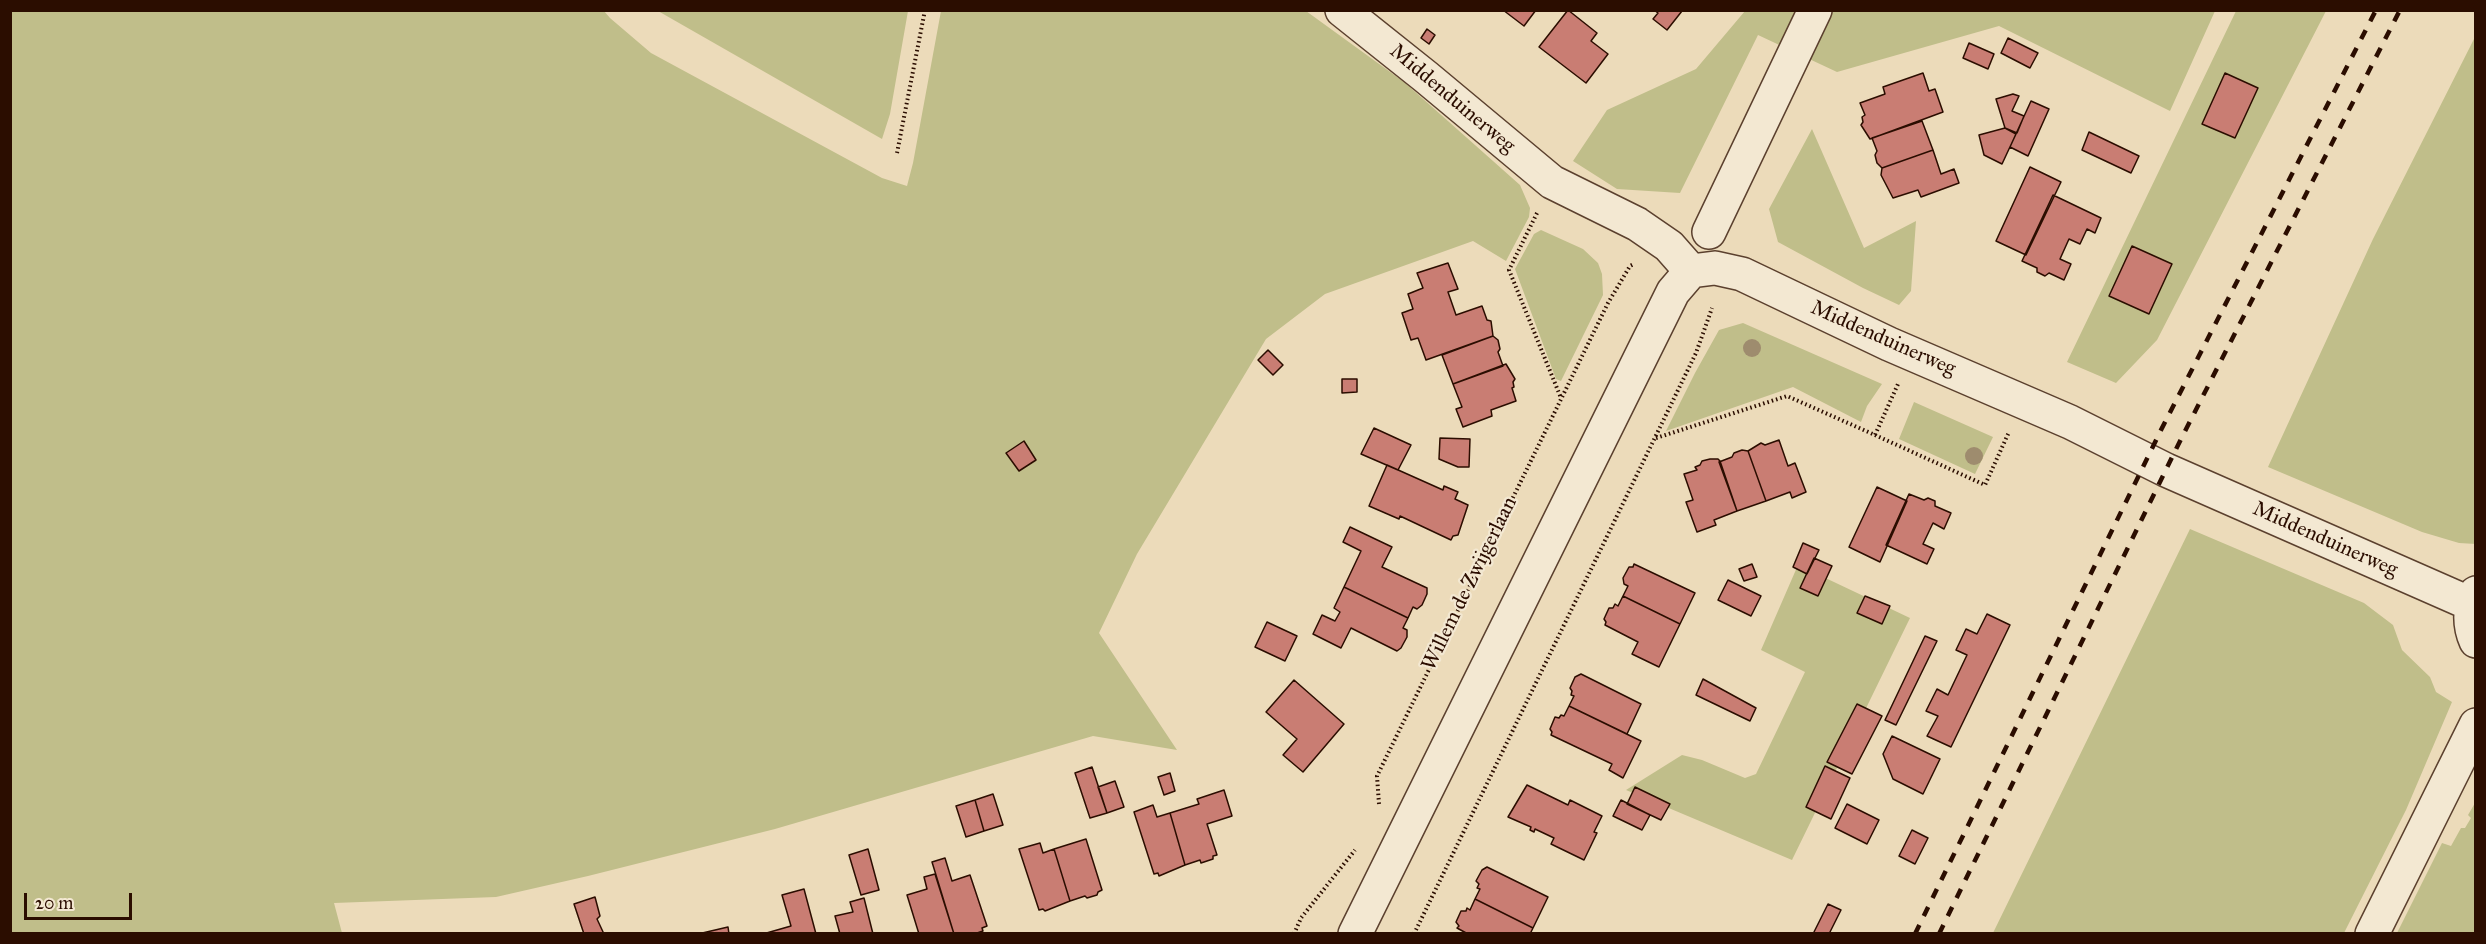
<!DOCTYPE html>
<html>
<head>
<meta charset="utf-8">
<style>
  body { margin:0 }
  #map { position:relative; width:2486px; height:944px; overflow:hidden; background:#ecdbba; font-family:"IM FELL Great Primer",serif }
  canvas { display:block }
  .frame { position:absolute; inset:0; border:12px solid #2b0d00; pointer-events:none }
  .scale { position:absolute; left:24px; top:893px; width:108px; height:27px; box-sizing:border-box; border:3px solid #2b0d00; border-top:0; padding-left:8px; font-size:18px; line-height:21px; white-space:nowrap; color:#2b0d00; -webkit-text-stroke:4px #f3e8d2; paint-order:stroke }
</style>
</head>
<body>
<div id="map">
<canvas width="2486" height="944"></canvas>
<div class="frame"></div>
<div class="scale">20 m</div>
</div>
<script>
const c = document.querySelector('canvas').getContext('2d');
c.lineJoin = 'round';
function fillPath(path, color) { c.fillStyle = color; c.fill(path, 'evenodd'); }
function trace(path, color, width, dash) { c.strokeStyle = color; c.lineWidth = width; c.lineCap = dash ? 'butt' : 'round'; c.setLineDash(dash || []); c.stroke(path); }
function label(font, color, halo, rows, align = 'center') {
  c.font = font + ' "IM FELL Great Primer",serif'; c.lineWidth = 4.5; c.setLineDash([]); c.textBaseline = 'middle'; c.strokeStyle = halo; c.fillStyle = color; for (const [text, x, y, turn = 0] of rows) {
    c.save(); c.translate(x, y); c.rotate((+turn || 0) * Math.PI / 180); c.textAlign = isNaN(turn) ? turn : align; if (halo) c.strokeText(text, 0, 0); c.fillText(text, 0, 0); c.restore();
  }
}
fillPath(new Path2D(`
  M10,11H604L610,18L651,53L882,178L907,186L913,163L941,11H1306L1404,82L1520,185L1530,208L1529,217L1506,261L1473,241L1325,294L1266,339L1137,554L1099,633L1177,750L1093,736L775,829L588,876L496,897L334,903L342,933H11Z
  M658,11H908L890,114L882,139Z
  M1745,11H2215L2170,111L1999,26L1837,72L1758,35L1680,193L1617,189L1573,161L1607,110L1696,69Z
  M2236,11H2326L2157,340L2116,383L2067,362Z
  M2475,37L2476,544L2459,543L2422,532L2268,467L2373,239Z
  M1812,129L1864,248L1916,221L1911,291L1899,305L1863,288L1778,242L1769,209Z
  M1541,230L1583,249L1598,263L1602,274L1603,295L1561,381L1556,379L1515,269L1534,234Z
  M1743,323L1882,384L1867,406L1861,422L1793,387L1666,431L1695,373L1719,330Z
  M1914,402L1993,437L1975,474L1899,439Z
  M2190,529L2364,603L2393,625L2402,650L2430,677L2436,692L2452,702L2406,810L2344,933H1993Z
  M1798,565L1910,618L1792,860L1626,790L1682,755L1702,760L1745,778L1756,774L1805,672L1761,650Z
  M2475,803V933H2397L2442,843L2451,846L2461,828H2465L2471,818L2468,815Z`), '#c0be8a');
const building = new Path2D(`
  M1503,10H1536L1524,26Z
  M1568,10L1597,33L1591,41L1608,54L1586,83L1539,47Z
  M1654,10H1681L1682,11L1667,30L1653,19L1658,13Z
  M1427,29L1435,35L1429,44L1421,38Z
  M2008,38L2038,53L2030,68L2001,53Z
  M1969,43L1994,54L1988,69L1963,58Z
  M1923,73L1929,91L1935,89L1943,112L1870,139L1861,125L1863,122L1862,117L1865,115L1860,103L1885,94L1883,87Z
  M2225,73L2258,88L2235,138L2202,124Z
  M2013,94L2019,96L2012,111L2024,116L2017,133L2005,128L1996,99Z
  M2031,101L2049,109L2028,156L2010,147Z
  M1922,121L1933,150L1882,168L1877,163L1875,155L1877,151L1872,138Z
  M2005,128L2016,134L2002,164L1984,155L1979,135Z
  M2089,132L2139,156L2131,173L2082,150Z
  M1933,150L1941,174L1954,169L1959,183L1921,197L1918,190L1893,198L1881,175L1882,168Z
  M2030,167L2061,182L2026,255L1996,241Z
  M2053,195L2101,218L2095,233L2087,229L2080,244L2069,239L2060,259L2071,264L2064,280L2049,273L2045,276L2037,272V268L2022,261Z
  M2132,246L2172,264L2149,314L2109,296Z
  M1448,263L1458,289L1448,292L1456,315L1482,306L1487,320L1491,321L1493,336L1426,360L1418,338L1411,340L1402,313L1413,309L1408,294L1423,288L1417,273Z
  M1493,336L1498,340L1500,349L1498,352L1503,366L1453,384L1442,355Z
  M1268,350L1283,365L1273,375L1258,360Z
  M1506,364L1515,379L1513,382L1514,387L1512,388L1516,401L1491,410L1492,416L1463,427L1456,409L1462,407L1453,384Z
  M1342,379H1357V392L1342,393Z
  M1374,428L1411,445L1398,470L1361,454Z
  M1440,438L1470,439L1469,467H1458L1439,459Z
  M1779,440L1788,466L1795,463L1806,492L1792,498L1790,492L1766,501L1748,451L1761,443L1765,445Z
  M1024,441L1036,460L1019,471L1006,453Z
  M1742,450L1748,451L1766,501L1737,511L1719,462L1732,457L1734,453Z
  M1710,459H1718L1720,461L1737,511L1714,520L1716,525L1697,532L1686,502L1693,500L1684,474L1697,470L1695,467L1700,465L1702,461Z
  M1387,465L1443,490L1444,486L1458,492L1455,499L1468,505L1458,535L1453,536L1451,540L1400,516L1399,519L1369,506Z
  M1877,487L1907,501L1880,562L1849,547Z
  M1909,494L1924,500L1928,498L1935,501V506L1951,513L1944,529L1933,523L1923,544L1934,549L1927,564L1886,545Z
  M1350,527L1392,547L1382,567L1427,588V594L1422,605L1417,609L1413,607L1408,618L1344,587L1361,551L1343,542Z
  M1803,543L1819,550L1807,574L1793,567Z
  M1814,558L1832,566L1818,596L1800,588Z
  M1634,564L1695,593L1680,624L1623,596L1628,586L1624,584L1623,578L1629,567H1633Z
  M1752,564L1757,577L1744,581L1739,569Z
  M1728,580L1761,596L1751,616L1718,600Z
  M1344,587L1408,618L1403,628L1407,630V637L1401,648L1397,651L1351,628L1341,648L1313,634L1322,615L1335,621L1340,612L1334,608Z
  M1623,596L1680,624L1659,667L1632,654L1638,642L1605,625L1606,622L1604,619L1609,608H1613L1615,604L1618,606Z
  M1865,596L1890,606L1882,624L1857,613Z
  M1987,614L2010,625L1951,747L1927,736L1938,716L1926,711L1937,689L1948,695L1967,655L1956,650L1966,629L1977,634Z
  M1267,622L1297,636L1285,661L1255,647Z
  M1925,636L1937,641L1896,725L1885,720Z
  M1581,674L1641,704L1627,734L1569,706L1574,696L1571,695L1572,691L1570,688L1575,677Z
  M1703,679L1756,708L1750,721L1696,695Z
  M1294,680L1344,724L1303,772L1283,755L1297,739L1266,712Z
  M1857,704L1882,716L1852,774L1827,762Z
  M1569,706L1641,741L1623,778L1609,770L1612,764L1551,735L1552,732L1550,729L1555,717L1559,718L1561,715L1564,716Z
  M1892,736L1940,759L1923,794L1893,779L1883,754Z
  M1825,766L1850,778L1831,819L1806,807Z
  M1092,767L1107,813L1090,818L1075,773Z
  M1170,773L1175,791L1164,795L1158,777Z
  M1115,781L1124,807L1107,813L1098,787Z
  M1527,785L1568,805L1570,800L1602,816L1594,832L1597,833L1584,860L1551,844L1554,838L1535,829L1534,832L1530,830L1531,827L1508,817Z
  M1635,787L1670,804L1661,820L1627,804Z
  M1224,790L1232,816L1207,824L1217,855L1213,856V859L1201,863L1200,860L1185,865L1170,813L1199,804L1197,799Z
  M993,794L1003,825L984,831L975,800Z
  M975,800L984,831L966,837L956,806Z
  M1621,800L1650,815L1642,830L1613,816Z
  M1847,804L1879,820L1867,844L1835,828Z
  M1153,805L1157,817L1170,813L1185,865L1159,876L1158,873L1154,874L1134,812Z
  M1912,830L1928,838L1915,864L1899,856Z
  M1086,839L1102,890L1098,892L1097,895L1087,898L1085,896L1070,901L1054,849Z
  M1040,843L1043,853L1054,849L1070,901L1045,911L1043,909L1039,910L1019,849Z
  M868,849L879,890L861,895L849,855Z
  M945,858L952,881L970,875L987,926L982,928L983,931L974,934H954L932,862Z
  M1487,867L1548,897L1533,928L1475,899L1480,889L1477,888L1479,884L1476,881L1482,870Z
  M935,874L954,934H919L907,895L927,889L924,877Z
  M804,889L816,934H763L791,926L782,895Z
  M595,897L600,916L597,919L604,934H584L574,904Z
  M864,898L873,934H840L835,916L853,912L850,902Z
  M1475,899L1533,928L1530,934H1468L1457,928L1459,926L1456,922L1461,911H1466L1467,908L1470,910Z
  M1828,904L1841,910L1829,934H1813Z
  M728,927L729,934H698Z`);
fillPath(building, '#c97d73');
trace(building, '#2b0d00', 1.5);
const minor = new Path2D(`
  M1342,10L1426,77L1552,182L1637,224L1669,246L1691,271
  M1709,232L1815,10
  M1691,271L1715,268L1742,274L1889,344L2070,422L2166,470L2471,604
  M2476,593C2469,610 2469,625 2476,641
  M1355,934L1673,292L1691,271
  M2372,934L2476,725`);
trace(minor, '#5b402e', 36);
trace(new Path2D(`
  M897,153L925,10
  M1537,213L1509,270L1561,398
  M1875,435L1985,485L2009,432
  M1656,438L1787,396L1875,435L1898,384
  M1379,804L1377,776L1608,303L1630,266L1634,264
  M1294,934L1301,918L1355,850
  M1414,934L1696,353L1712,308`), '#2b0d00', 4, [1.5, 3]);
trace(minor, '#f3e8d2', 33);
trace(new Path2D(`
  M1915,934L2161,430L2376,10
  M1939,934L2181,439L2400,10`), '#2b0d00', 4.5, [10, 10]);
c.fillStyle = '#9e8c6e';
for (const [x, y] of [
  [1752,348],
  [1974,456]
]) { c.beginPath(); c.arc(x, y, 9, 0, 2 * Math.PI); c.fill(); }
label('21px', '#2b0d00', '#f3e8d2', [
  ["Middenduinerweg",1452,99,40],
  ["Middenduinerweg",1883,339,24],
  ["Middenduinerweg",2325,540,24],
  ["Willem de Zwijgerlaan",1470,584,-64]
]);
</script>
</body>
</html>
